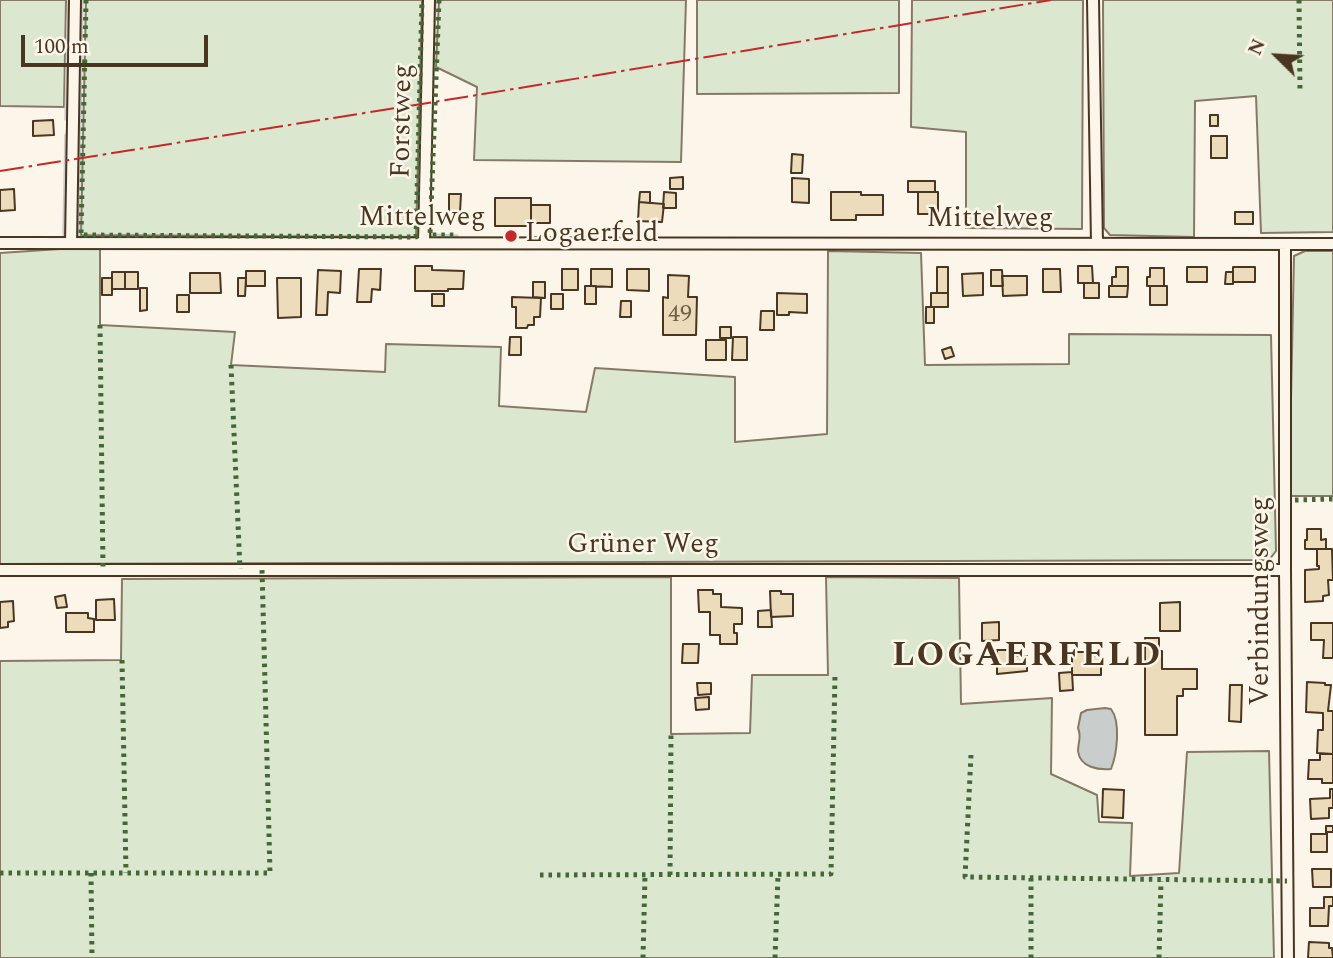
<!DOCTYPE html>
<html>
<head>
<meta charset="utf-8">
<style>
  body { margin:0 }
  #map { position:relative; width:1333px; height:958px; overflow:hidden; background:#fbf6e9; font-family:Spectral,serif }
  canvas { display:block }
  .north { position:absolute; left:1242px; top:21px; width:70px; height:70px; -webkit-text-stroke:5px #fbf6e9; paint-order:stroke; rotate:294deg; font-size:19px; font-weight:700; line-height:28px; text-align:center; color:#4a3520 }
  .north::after { content:''; display:block; margin:auto; width:24px; height:32px; background:#4a3520; clip-path:polygon(50% 0,100% 100%,50% 72%,0 100%) }
  .scale { position:absolute; left:21px; top:35px; width:187px; height:32px; box-sizing:border-box; border:4px solid #4a3520; border-top:0; padding-left:9px; font-size:21px; line-height:24px; white-space:nowrap; color:#4a3520; -webkit-text-stroke:5px #fbf6e9; paint-order:stroke }
</style>
</head>
<body>
<div id="map">
<canvas width="1333" height="958"></canvas>
<div class="north">N</div>
<div class="scale">100 m</div>
</div>
<script>
const c = document.querySelector('canvas').getContext('2d');
c.lineJoin = 'round';
function fillPath(path, color) { c.fillStyle = color; c.fill(path, 'evenodd'); }
function trace(path, color, width, dash) { c.strokeStyle = color; c.lineWidth = width; c.lineCap = dash ? 'butt' : 'round'; c.setLineDash(dash || []); c.stroke(path); }
function label(font, color, halo, rows, align = 'center') {
  c.font = font + ' Spectral,serif'; c.lineWidth = 5; c.setLineDash([]); c.textBaseline = 'middle'; c.strokeStyle = halo; c.fillStyle = color; for (const [text, x, y, turn = 0] of rows) {
    c.save(); c.translate(x, y); c.rotate((+turn || 0) * Math.PI / 180); c.textAlign = isNaN(turn) ? turn : align; if (halo) c.strokeText(text, 0, 0); c.fillText(text, 0, 0); c.restore();
  }
}
const green = new Path2D(`
  M0,0H66L64,107L0,106Z
  M86,0H422L416,237L81,235Z
  M439,0H686L681,162L474,160L477,87L436,67Z
  M697,0H899V93L697,94Z
  M912,0H1083L1082,229L966,228V132L911,127Z
  M1103,0H1333V232L1261,233L1256,96L1195,101L1194,237L1110,235L1104,228Z
  M60,249H100V325L235,332L231,365L385,372L386,344L501,347L499,406L586,412L595,368L735,377V442L827,434L828,251L921,253L925,365L1069,364V334L1271,335L1276,551L1269,560L0,564V253Z
  M1305,251H1333V496H1289L1294,256Z
  M671,577V734L750,733L752,675H828L826,577L959,578L961,704L1052,698L1051,774L1097,795L1099,822L1132,823L1130,876L1179,873L1187,752L1269,751L1274,958H0V661L121,660L122,579Z`);
fillPath(green, '#dce7d0');
trace(green, '#887966', 2);
const water = new Path2D(`
  M1105,708L1111,709C1121,722 1117,754 1111,769C1099,770 1080,768 1078,751C1078,742 1082,737 1078,728L1081,713L1087,710Z`);
fillPath(water, '#c9cecd');
trace(water, '#887966', 2);
trace(new Path2D(`
  M432,115L435,0
  M66,119L69,0
  M64,235L66,135
  M428,235L457,236
  M78,237L82,0
  M84,238H149`), '#c9cecd', 3.5);
const building = new Path2D(`
  M1210,115H1218V126H1210Z
  M53,120L54,135L33,136V121Z
  M1211,136H1227V158H1211Z
  M792,154L803,155L802,173H791Z
  M683,177V189H670V178Z
  M792,178L809,179V203L792,202Z
  M908,181H935V192H908Z
  M14,189L15,210L0,211V190Z
  M640,192H650V203L639,202Z
  M664,192L676,193V208H663Z
  M831,192H861V195H883V215H856V220H831Z
  M918,192H938V214H918Z
  M449,194H461L460,212H449Z
  M495,198H531V226H495Z
  M639,202L664,204L662,222L638,221Z
  M531,205H550V223H531Z
  M1235,212H1253V224H1235Z
  M415,266H432V270L464,271L463,289H448V291H415Z
  M1078,266H1092L1093,283H1078Z
  M937,267H948V293H937Z
  M1116,267H1128V286H1112V277H1116Z
  M1187,267H1207V282H1187Z
  M1233,267H1255V282H1233Z
  M1150,268H1164V286H1147V277H1150Z
  M359,269H381L380,290L372,289L371,302H357Z
  M562,269H578V290H562Z
  M591,269H612V287L591,286Z
  M627,269H649V291L627,290Z
  M1043,269H1060L1061,292H1043Z
  M318,270L341,271L340,293L328,292L327,315H316Z
  M991,270H1002L1003,286H991Z
  M246,271H265V286H246Z
  M112,272H125V289H112Z
  M125,272H138V289H125Z
  M1226,272H1233V284H1225Z
  M190,273H220L221,293H190Z
  M983,273V295L963,296L962,274Z
  M668,275L689,276L688,297H697L696,335H663V297L668,298Z
  M1002,276H1027V295L1003,296Z
  M102,278H112V295H102Z
  M238,278H246L245,296H238Z
  M277,278H301V317L278,318Z
  M533,282H545V298L533,297Z
  M1084,283H1099V298H1084Z
  M585,286H596V304H585Z
  M1109,286H1128L1127,297H1109Z
  M1150,286H1167V305H1150Z
  M140,288H147V310L140,311Z
  M777,293L807,294V313L789,312V315H777Z
  M931,293H948V307H931Z
  M432,294H444V306H432Z
  M551,294H563V309H551Z
  M177,295H189V312H177Z
  M512,297L541,298L540,317H534V325H528L527,328H516V307H512Z
  M621,301H631V317H620Z
  M926,307H934V323H926Z
  M761,311H774V330H760Z
  M720,327H731V338H720Z
  M510,337H521V355H509Z
  M733,337H747V360H732Z
  M706,340H726V360H706Z
  M951,347L954,356L945,359L942,350Z
  M1307,529H1321V540L1326,539V549H1305V540H1307Z
  M1317,549H1332L1333,580H1328L1329,595L1323,596V601L1305,602V570L1319,569V566H1317Z
  M698,590H713V594H721V607L742,608V624H734V633H737V644H720V635H710V612H699Z
  M770,591H781V594H793V616L771,617Z
  M65,595L67,607L57,608L55,597Z
  M114,599L115,620H96V600Z
  M13,601L14,621L8,622V627L0,628V602Z
  M1180,602V631H1160V603Z
  M771,610L772,627H758V611Z
  M66,613H88V618L94,619V632H66Z
  M999,622V640L982,641V623Z
  M1311,623H1333V658H1323L1324,640H1311Z
  M1145,638H1159V651H1162V669H1197V689H1183V696H1177V735H1145Z
  M683,644H699L698,663H682Z
  M997,650H1010L1011,656H1027V671L997,674Z
  M1072,652H1090V656L1101,655V675H1072Z
  M1072,672L1073,690L1060,691L1059,673Z
  M1307,682L1325,683V685H1331L1328,711H1333V754L1317,753L1318,730H1323V713L1306,712Z
  M697,683H711V694L698,695Z
  M1230,685H1242L1241,722L1229,721Z
  M709,697V709L696,710L695,698Z
  M1320,754H1333V783H1322V779H1308L1309,760H1320Z
  M1103,789L1124,790L1123,818L1102,817Z
  M1330,789H1333V808H1329V818L1311,819L1310,799L1330,798Z
  M1326,826H1333V832H1327V852H1311V834H1326Z
  M1312,869H1331V887H1313Z
  M1324,897H1333V906H1329L1328,926H1310V908H1324Z
  M1309,942L1329,943V948H1332L1333,958H1308Z`);
fillPath(building, '#ecdcbc');
trace(building, '#4a3520', 2);
const minor = new Path2D(`
  M1093,0L1097,244
  M0,243L1333,244
  M71,243L75,0
  M424,243L429,0
  M1285,244V570L1288,958
  M0,570H1285`);
trace(minor, '#4a3520', 14);
trace(minor, '#fbf6e9', 10);
trace(new Path2D(`
  M86,0L81,235L416,237L422,0
  M439,0L430,235H457
  M1299,0L1300,91
  M100,325L103,569
  M231,365L240,569
  M1295,500L1333,499
  M122,660L126,873
  M971,755L965,877L1287,881
  M0,873H270L262,569
  M91,873L92,958
  M540,875L831,874L835,675
  M670,875L671,734
  M643,958L645,875
  M775,958L778,875
  M1031,958V878
  M1159,958L1161,881`), '#436837', 5, [3.5, 5]);
trace(new Path2D(`
  M0,171L465,97L1051,0`), '#c62828', 2, [24, 5, 3.5, 5]);
for (const [x, y, r, color] of [
  [511,236,7,"#c62828"]
]) { const dot = new Path2D(); dot.arc(x, y, r, 0, 2 * Math.PI); c.fillStyle = color; c.fill(dot); trace(dot, '#fbf6e9', 2.5); }
label('24px', '#725f47', null, [
  ["49",680,316]
]);
label('28px', '#4a3520', '#fbf6e9', [
  ["Forstweg",404,121,-89],
  ["Mittelweg",422,220],
  ["Mittelweg",990,221],
  ["Grüner Weg",643,547],
  ["Verbindungsweg",1263,601,-90]
]);
label('28px', '#4a3520', '#fbf6e9', [
  ["Logaerfeld",525,236]
], 'left');
c.letterSpacing = '2px';
label('bold 35px', '#4a3520', '#fbf6e9', [
  ["LOGAERFELD",1027,658]
]);
c.letterSpacing = '0px';
</script>
</body>
</html>
